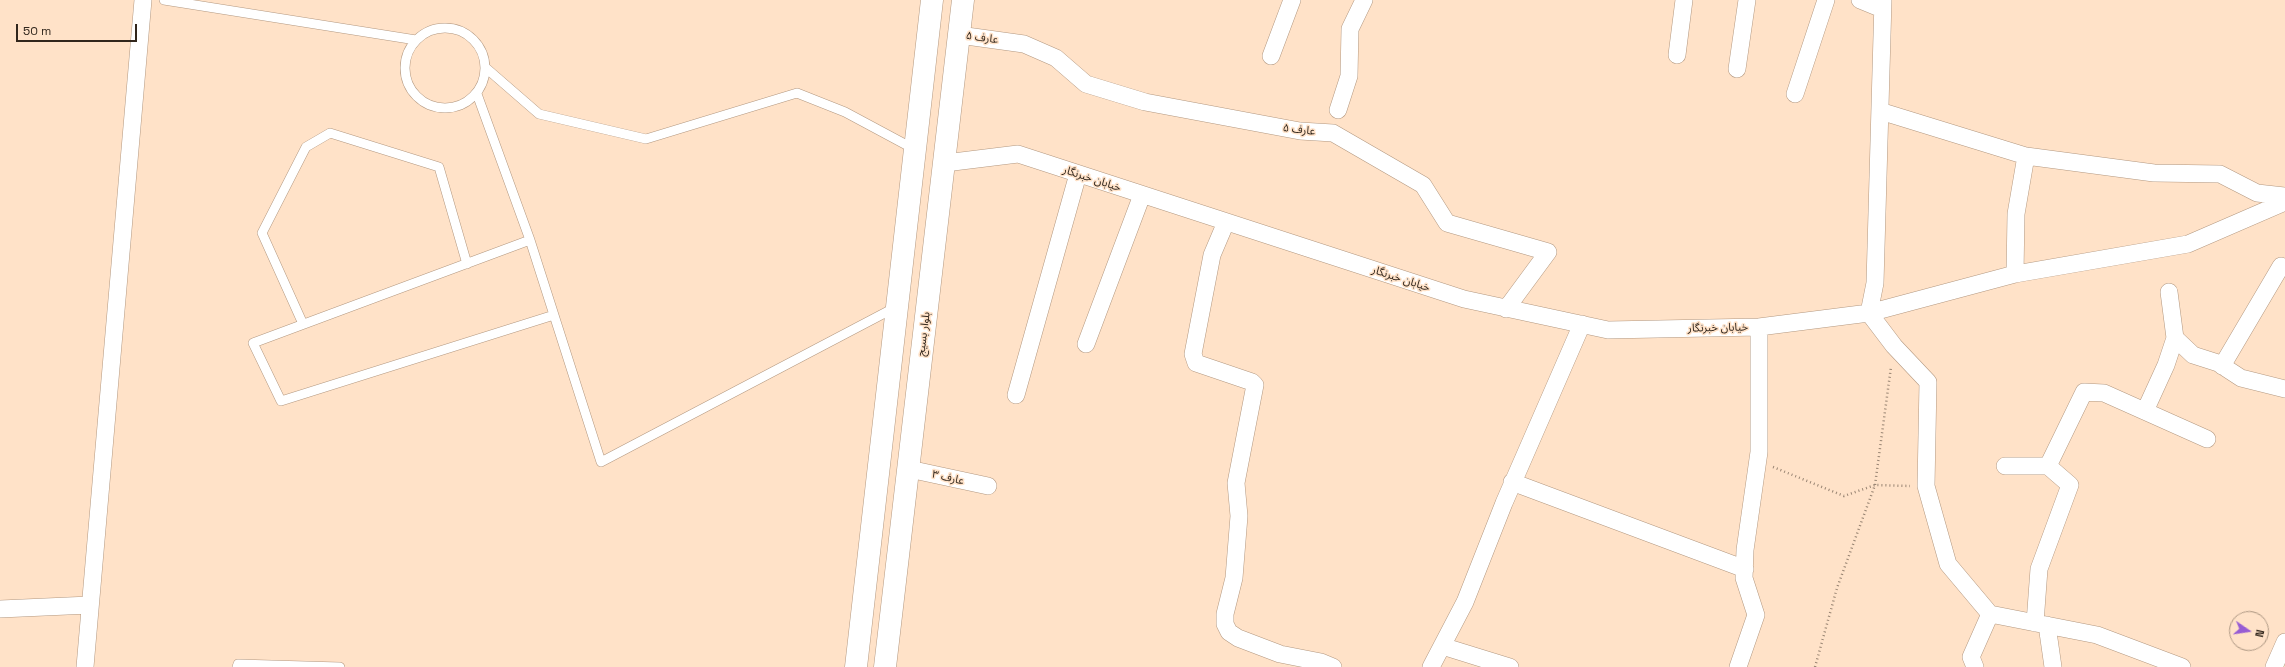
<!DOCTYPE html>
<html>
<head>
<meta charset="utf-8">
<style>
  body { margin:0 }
  #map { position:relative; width:2285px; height:667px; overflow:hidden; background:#ffe2c8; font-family:"Space Grotesk",sans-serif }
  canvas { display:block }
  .north { position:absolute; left:2229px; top:611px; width:40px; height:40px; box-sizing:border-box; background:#ffe2c8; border:1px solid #ad9783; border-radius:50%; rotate:103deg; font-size:11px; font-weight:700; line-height:16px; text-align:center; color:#31261c }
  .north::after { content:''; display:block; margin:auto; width:14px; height:18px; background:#975cd3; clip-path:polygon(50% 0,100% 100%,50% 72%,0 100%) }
  .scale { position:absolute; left:16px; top:24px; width:121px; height:18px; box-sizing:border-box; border:2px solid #31261c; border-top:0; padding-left:5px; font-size:12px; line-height:14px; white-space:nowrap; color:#31261c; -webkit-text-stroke:3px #ffe2c8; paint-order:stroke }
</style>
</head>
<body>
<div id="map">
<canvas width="2285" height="667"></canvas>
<div class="north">N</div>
<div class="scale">50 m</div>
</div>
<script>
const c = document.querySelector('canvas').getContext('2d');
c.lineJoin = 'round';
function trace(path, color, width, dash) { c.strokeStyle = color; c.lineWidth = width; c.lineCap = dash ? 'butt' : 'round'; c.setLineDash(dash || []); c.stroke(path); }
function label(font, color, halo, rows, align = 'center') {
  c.font = font + ' "Space Grotesk","Noto Sans Arabic",sans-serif'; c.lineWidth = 3; c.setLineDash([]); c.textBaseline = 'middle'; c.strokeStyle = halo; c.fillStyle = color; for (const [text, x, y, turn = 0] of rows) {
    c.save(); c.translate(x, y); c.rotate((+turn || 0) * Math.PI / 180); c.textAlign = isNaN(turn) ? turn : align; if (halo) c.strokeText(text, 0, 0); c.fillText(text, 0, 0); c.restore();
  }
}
const service = new Path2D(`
  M164,0L416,40
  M405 68a40 40 0 1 1 80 0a40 40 0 1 1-80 0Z
  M486,68L539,114L646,139L797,93L845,112L914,149
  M477,94L530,240L601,462L896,307
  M530,240L253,343L281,401L554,315
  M303,324L262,233L306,147L330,133L439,167L467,264
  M237,667L238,664L340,667`);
const minor = new Path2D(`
  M1860,0L1882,9
  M1883,0L1875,283L1869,313L1894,346L1928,382L1926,486L1948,564L1990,614L1971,657L1975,667
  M959,35L1024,44L1056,58L1086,84L1145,102L1300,131L1333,133L1423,185L1447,223L1548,252L1506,309
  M1677,55L1684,0
  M1271,56L1292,0
  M1737,69L1747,0
  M1795,94L1826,0
  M1338,110L1349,76L1350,29L1364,0
  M1880,111L2026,156L2154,173L2220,174L2257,193L2285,196
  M945,163L1018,154L1464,299L1608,330L1759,327L1869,313L2015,274L2188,244L2285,202
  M1226,222L1212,255L1193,354L1196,363L1252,382L1255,385L1236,483L1239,516L1234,578L1225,614V624L1229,632L1238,638L1280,654L1321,662L1333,667
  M2015,274L2016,214L2026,156
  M2175,338L2193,355L2218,363L2241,378L2285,389
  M1086,344L1142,195
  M2222,366L2281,266
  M1016,395L1078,174
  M2145,411L2166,365L2175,338L2169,292
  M2005,466H2048L2070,485L2039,569L2035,623
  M2048,466L2084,392L2104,393L2207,439
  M909,469L988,486
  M1512,482L1745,569
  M0,609L90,605
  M1990,614L2097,635L2182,667
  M2047,625L2053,667
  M1442,646L1510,667
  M85,667L143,0
  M1431,667L1465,602L1504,503L1582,324
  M1738,667L1756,615L1744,578L1745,550L1759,452V327
  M2274,667L2285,642`);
const secondary = new Path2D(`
  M856,667L932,0
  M885,667L963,0`);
trace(service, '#b39880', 10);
trace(minor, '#b39880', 18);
trace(secondary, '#b39880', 23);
trace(new Path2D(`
  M1773,467L1844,496L1875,485L1910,486
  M1815,667L1837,588L1875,485L1891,367`), '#998573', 2.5, [1, 3]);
trace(service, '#fff', 9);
trace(minor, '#fff', 17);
trace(secondary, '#fff', 22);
label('11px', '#31261c', '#ffe2c8', [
  ["عارف ۵",982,38,8],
  ["عارف ۵",1299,130,7],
  ["خیابان خبرنگار",1092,179,18],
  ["خیابان خبرنگار",1401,279,18],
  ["خیابان خبرنگار",1718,328,-1],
  ["بلوار بسیج",924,334,-83],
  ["عارف ۳",948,478,13]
]);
</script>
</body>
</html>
